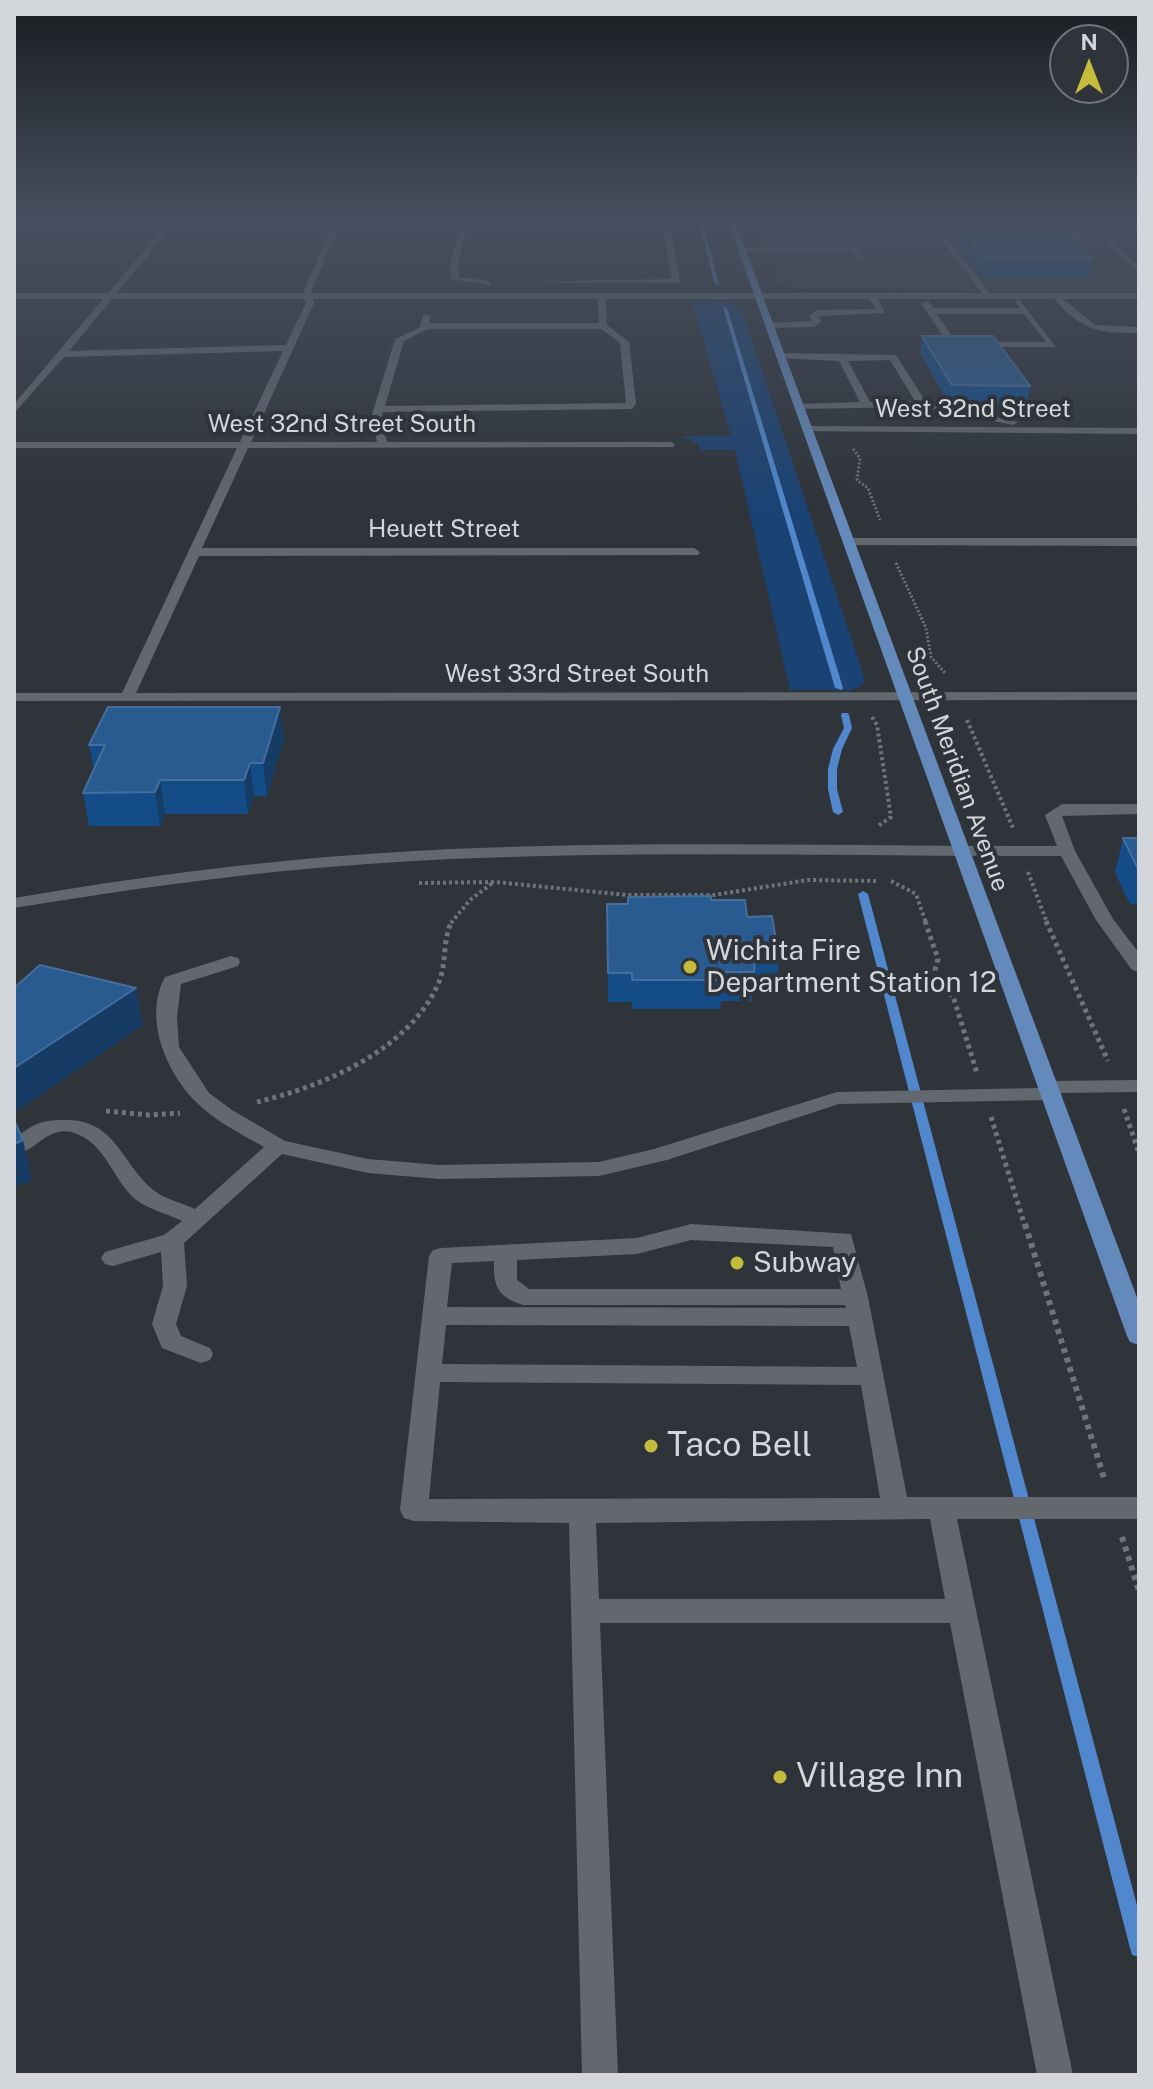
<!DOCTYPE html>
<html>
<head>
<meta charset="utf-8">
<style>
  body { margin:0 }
  #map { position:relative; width:1153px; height:2089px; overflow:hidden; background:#2f343a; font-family:"Public Sans",sans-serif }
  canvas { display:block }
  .frame { position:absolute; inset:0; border:16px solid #d3d6da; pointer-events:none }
  .north { position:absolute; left:1049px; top:24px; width:80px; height:80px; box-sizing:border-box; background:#2f343a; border:2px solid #71757a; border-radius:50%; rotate:0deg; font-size:22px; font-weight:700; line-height:32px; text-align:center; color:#d3d6da }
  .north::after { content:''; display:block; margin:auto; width:28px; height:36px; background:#c5bc3d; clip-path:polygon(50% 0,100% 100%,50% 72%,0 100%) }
</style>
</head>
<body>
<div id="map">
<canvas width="1153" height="2089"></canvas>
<div class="frame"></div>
<div class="north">N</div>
</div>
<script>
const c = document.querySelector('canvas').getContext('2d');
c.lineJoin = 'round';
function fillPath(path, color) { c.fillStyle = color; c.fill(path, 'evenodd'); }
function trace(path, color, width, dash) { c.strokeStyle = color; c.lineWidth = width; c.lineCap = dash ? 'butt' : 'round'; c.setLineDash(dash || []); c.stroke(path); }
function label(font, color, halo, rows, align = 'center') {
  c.font = font + ' "Public Sans",sans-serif'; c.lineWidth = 8; c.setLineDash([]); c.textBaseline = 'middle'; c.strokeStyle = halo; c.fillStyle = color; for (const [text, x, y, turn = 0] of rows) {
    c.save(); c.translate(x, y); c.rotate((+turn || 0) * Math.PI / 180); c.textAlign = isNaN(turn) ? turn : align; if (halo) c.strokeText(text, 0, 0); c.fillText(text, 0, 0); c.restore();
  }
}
fillPath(new Path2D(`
  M750,219H1114L1139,240V291L791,289L772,278L779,269Z`), '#353e49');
fillPath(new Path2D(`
  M692,301L731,303L742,311L865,680L861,686L851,690H790L735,450H699V444L680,436H731Z`), '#1a4273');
fillPath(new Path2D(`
  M698,219H702L719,285L715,284Z
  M723,307L727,308L843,688L842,690L835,688Z
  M842,713H848L849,715L852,728L842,749L837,769V789L843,812L838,815L833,812L828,789V769L833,749L844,728L841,715Z
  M863,891L868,894L1139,1913V1957L1132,1955L1130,1948L858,894Z`), '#5188cd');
trace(new Path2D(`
  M853,449L860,458L857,480L868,488L880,520
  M896,563L926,628L931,657L945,673`), '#707479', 3, [2, 2]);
trace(new Path2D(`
  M872,717L877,725L891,817L878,826
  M967,720L1013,828
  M1028,872L1047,923
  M891,881L916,894L926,923
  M419,883L495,882L627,895H714L808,880L876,881
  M451,923L470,900L494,882`), '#707479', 4, [3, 3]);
trace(new Path2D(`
  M925,921L938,959L935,970L940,987L953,996L977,1073
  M1046,921L1108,1061
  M257,1102C324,1086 410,1050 439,982C447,962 442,941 452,921
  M1124,1109L1139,1153
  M106,1111L149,1115L180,1113
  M991,1117L1025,1226`), '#707479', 5, [4, 4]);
trace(new Path2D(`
  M1025,1224L1104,1478
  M1122,1537L1139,1591`), '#707479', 6, [5, 5]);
fillPath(new Path2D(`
  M171,219H178L117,293H303L335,219H342L311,293H982L925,219H932L990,293H1139V299H1063L1095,325L1139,327V333C1097,333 1083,331 1054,299H878L885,313L819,316L821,322L814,327L768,328L765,323L812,321L809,315L818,310L876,309L869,299H606L607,325L629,342L636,403L632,409L383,412L381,418L387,442H670L674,443V447L248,448L202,548H694L700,552L698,555L199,556L136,693L1139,692V700L14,701V693H122L237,448H14V442H240L283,351L64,357L14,413V404L103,299H14V293H108ZM112,299H304L306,303L286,345L69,351ZM313,299H598L599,323H429L431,316L424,314L419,328L395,339L371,418L377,442H251L314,303ZM428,329H601L620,343L626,403L385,406L404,341Z
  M462,219H469L458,265L459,277L489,281L492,285L451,279L450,265Z
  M661,219H669L680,283L521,282L672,279Z
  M1078,219H1086L1139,266V272Z
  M1121,219H1129L1139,228V234Z
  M740,247H854L864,259L857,261L852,251H737Z
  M1019,299L1056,347H950L921,303L928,301L933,308H1020L1015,302ZM937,314H1024L1046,342H956Z
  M779,353L896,355L926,402L1018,422L1013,425L922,407L794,409L798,404L860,402L839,361L776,358ZM890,360L915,401L870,402L848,361Z
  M806,426L1139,428V434L802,431V427Z
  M848,538H1139V546L844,545V539Z
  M1062,804H1139V814L1062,816L1075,851L1113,919L1139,953V972L1132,970L1096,920L1061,856C830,857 598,848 367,864C249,872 131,889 14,908V898C131,878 249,862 368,854C597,838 827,847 1057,846L1045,815Z
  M231,956L238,958L240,962L238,966L181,984L177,1017L179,1047L209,1093L232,1110L285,1141L368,1159L439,1165L599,1162L654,1149L837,1092L1038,1088L1041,1083L1048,1081L1139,1080V1092L1060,1093L1057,1098L1050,1100L839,1104L667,1160L599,1176L439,1179L368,1173L282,1154L184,1243L187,1286L176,1324L181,1336L210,1348L213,1354L210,1360L201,1363L162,1348L152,1324L163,1286L161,1252L113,1266L105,1264L101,1258L105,1252L164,1235L182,1221C168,1214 147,1209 135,1199C114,1181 105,1144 77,1134C47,1122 36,1155 14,1153V1139C32,1125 40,1120 63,1120C114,1118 120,1160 151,1188C161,1198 182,1203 195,1209L264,1147C241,1134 215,1121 196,1102C166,1072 143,1018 165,977Z
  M691,1224L851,1234L868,1297L907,1497H1139V1519H957L1073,2075H1037L950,1623H600L618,2075H582L569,1523L414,1521L404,1518L400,1510L429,1256L433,1250L441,1248L637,1238ZM691,1240L833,1247L841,1289H529L517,1280V1260L637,1254ZM494,1261C493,1286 498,1298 524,1305H845L846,1308L447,1307L452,1263ZM446,1325L849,1326L857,1367L442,1364ZM440,1382L861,1385L880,1498L429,1499ZM930,1519L945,1599H599L596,1523Z`), '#63686f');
fillPath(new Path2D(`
  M727,219H734L1139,1303V1345L1130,1342L1127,1336Z`), '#648abb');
fillPath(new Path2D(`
  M936,219H1084L1080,247L1091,258L1088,278H984Z
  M922,336L1030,386L1027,404H949L920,353Z
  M284,739L267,796H254L248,814H165L160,826H89L83,793L94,770L89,745Z
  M1123,838H1139V904H1130L1115,873Z
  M607,904H628L747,917L779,960L777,988H753L752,1001H721L720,1009H631L632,1002H608Z`), '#144c87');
fillPath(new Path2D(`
  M280,707L284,739L267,796L263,763Z
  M250,763L254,796L248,814L244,780Z
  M160,780L165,814L160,826L155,792Z
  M136,988L143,1025L14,1113V1068Z
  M23,1140L32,1180L14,1187V1144Z`), '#163c65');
const building = new Path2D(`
  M953,219H1068L1082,232H1074L1079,237H1069L1091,258H986Z
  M922,336H993L1030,386L952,385Z
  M108,707H280L263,763H250L244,780H160L155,792L83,793L105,745H89Z
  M1123,838H1139V869H1138Z
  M711,896V900H745L747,917L772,916L779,960H755L754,972H722V980H632V973H608L607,904H628V897Z
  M40,965L136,988L14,1068V988Z
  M14,1120L23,1140L14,1144Z`);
fillPath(building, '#295b90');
trace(building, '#446e9c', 2);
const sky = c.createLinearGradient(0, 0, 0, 512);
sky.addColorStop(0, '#1a1d20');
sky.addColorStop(0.43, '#475060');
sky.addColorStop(1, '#47506000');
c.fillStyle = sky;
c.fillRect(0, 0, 1153, 512);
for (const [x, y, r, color] of [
  [690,967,8,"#c5bc3d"],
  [737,1263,8,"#c5bc3d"],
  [651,1446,8,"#c5bc3d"],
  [780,1777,8,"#c5bc3d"]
]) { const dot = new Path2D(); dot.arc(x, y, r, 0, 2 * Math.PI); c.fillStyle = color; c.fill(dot); trace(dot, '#2f343a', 3); }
label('24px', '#d3d6da', '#2f343a', [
  ["West 32nd Street",973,410],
  ["West 32nd Street South",342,425],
  ["Heuett Street",444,530],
  ["West 33rd Street South",577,675],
  ["South Meridian Avenue",957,769,70]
]);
label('28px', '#d3d6da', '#2f343a', [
  ["Wichita Fire",706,951],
  ["Department Station 12",706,983],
  ["Subway",753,1263]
], 'left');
label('34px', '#d3d6da', '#2f343a', [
  ["Taco Bell",667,1446],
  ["Village Inn",796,1777]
], 'left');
</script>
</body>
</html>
